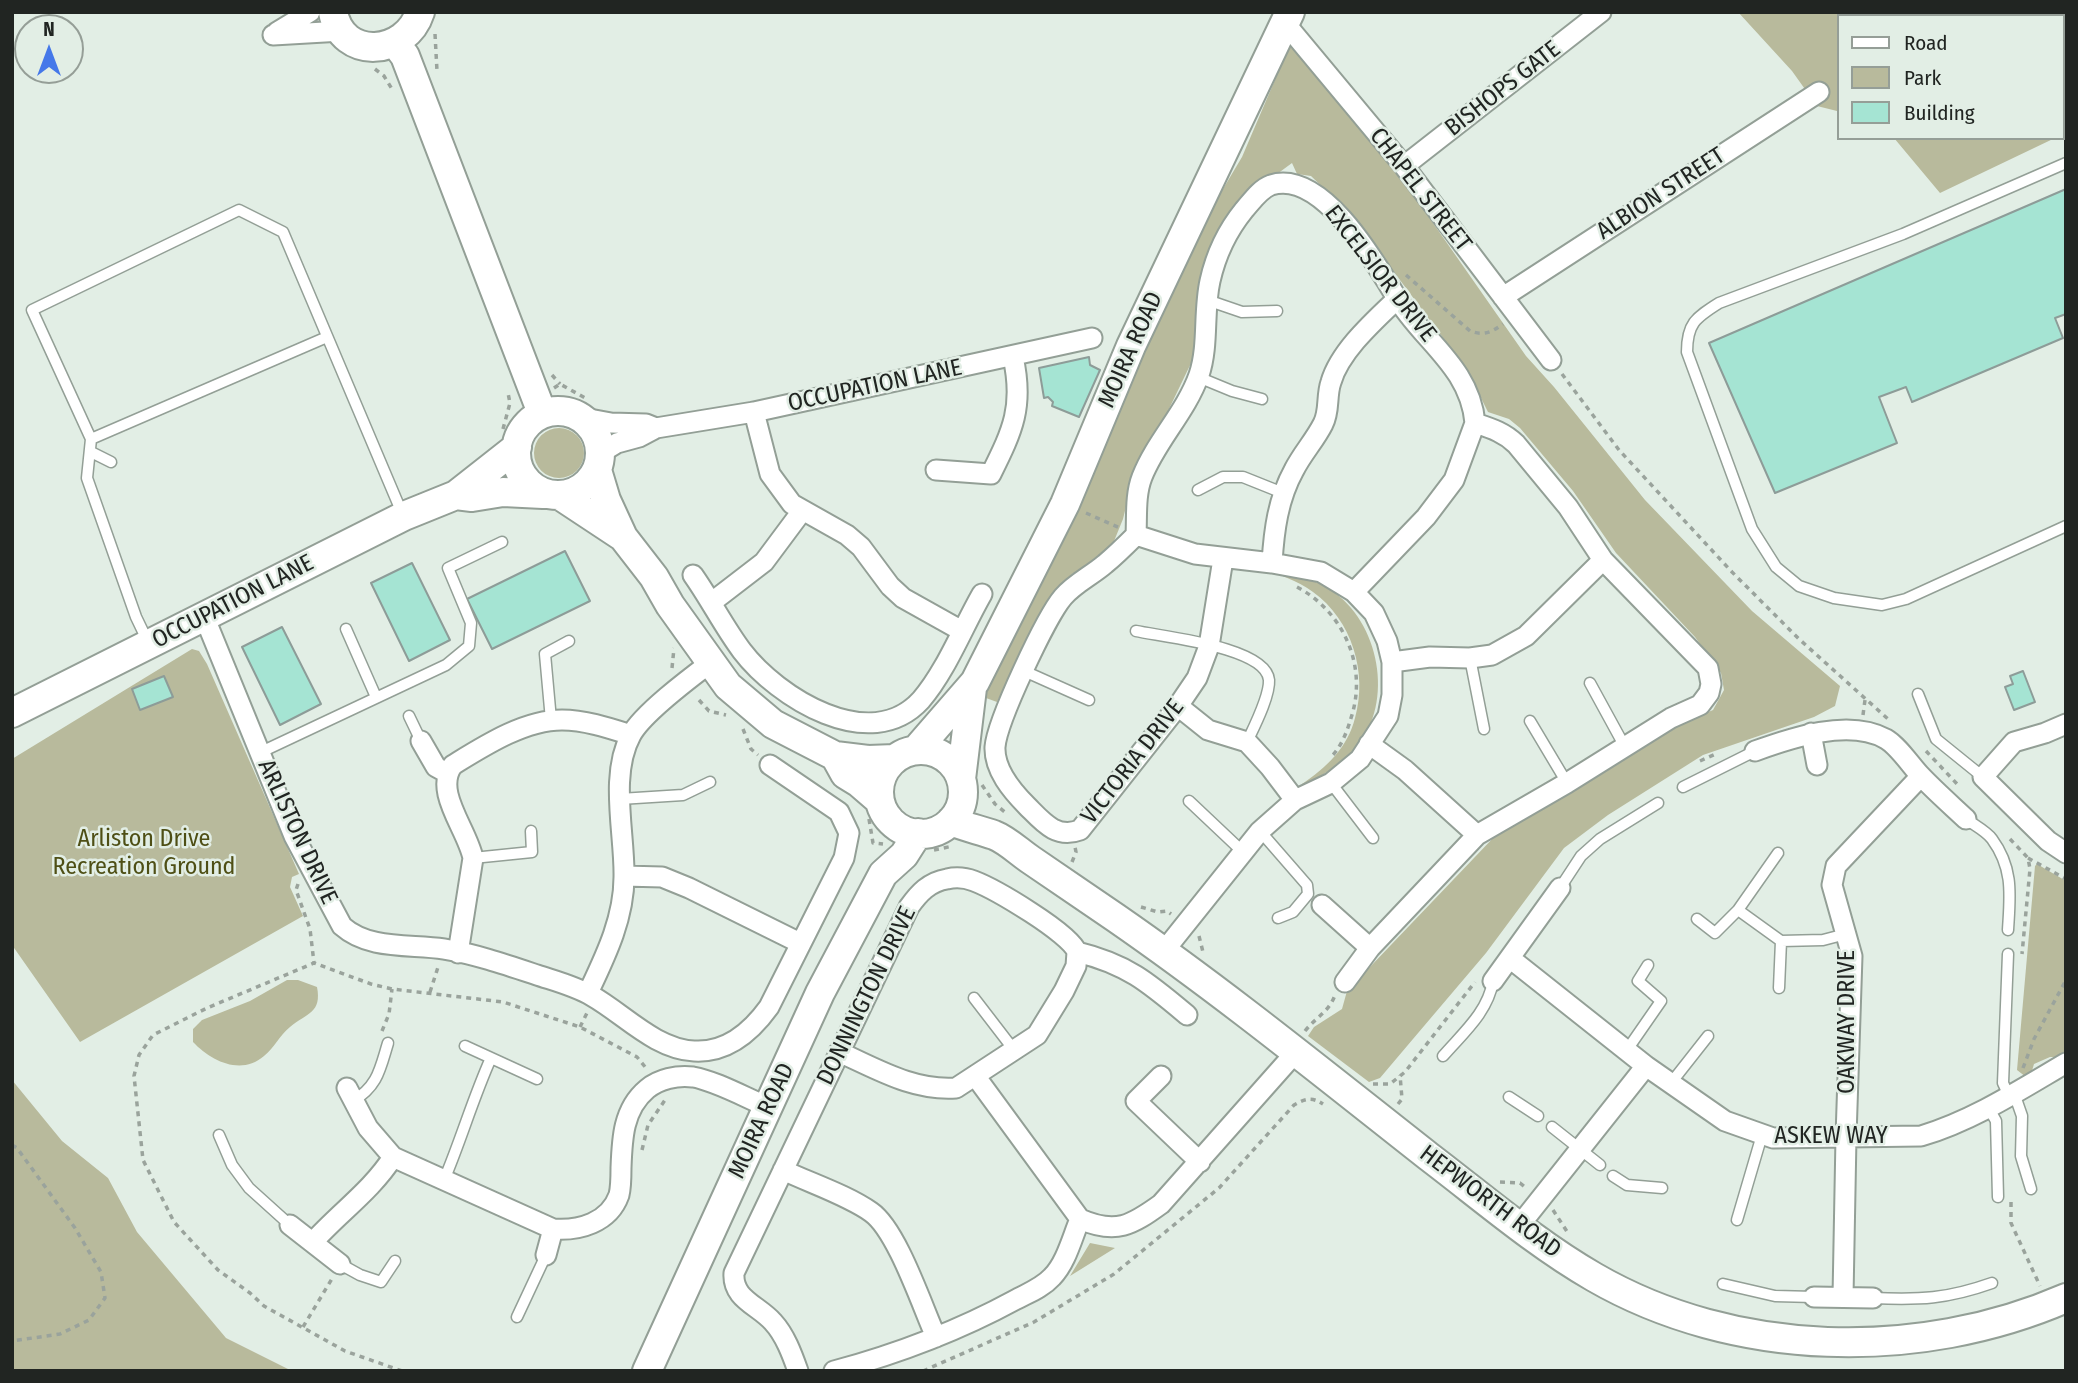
<!DOCTYPE html>
<html>
<head>
<meta charset="utf-8">
<style>
  body { margin:0 }
  #map { position:relative; width:2078px; height:1383px; overflow:hidden; background:#e2eee5; font-family:"Fira Sans Condensed",sans-serif }
  canvas { display:block }
  .frame { position:absolute; inset:0; border:14px solid #212522; pointer-events:none }
  .legend { position:absolute; left:1837px; top:14px; width:228px; height:126px; box-sizing:border-box; background:#e2eee5; border:2px solid #959e97; margin:0; padding:9px 12px; list-style:none; font-size:21px; color:#212522 }
  .legend li { display:flex; align-items:center; gap:14px; height:35px }
  .legend b { width:35px; border:2px solid #959e97 }
  .north { position:absolute; left:14px; top:14px; width:70px; height:70px; box-sizing:border-box; background:#e2eee5; border:2px solid #959e97; border-radius:50%; rotate:0deg; font-size:19px; font-weight:700; line-height:28px; text-align:center; color:#212522 }
  .north::after { content:''; display:block; margin:auto; width:24px; height:32px; background:#4578e9; clip-path:polygon(50% 0,100% 100%,50% 72%,0 100%) }
</style>
</head>
<body>
<div id="map">
<canvas width="2078" height="1383"></canvas>
<div class="frame"></div>
<ul class="legend">
<li><b style="height:9px;background:#fff"></b>Road</li>
<li><b style="height:19px;background:#b8ba9c"></b>Park</li>
<li><b style="height:19px;background:#a5e4d3"></b>Building</li>
</ul>
<div class="north">N</div>
</div>
<script>
const c = document.querySelector('canvas').getContext('2d');
c.lineJoin = 'round';
function fillPath(path, color) { c.fillStyle = color; c.fill(path, 'evenodd'); }
function trace(path, color, width, dash) { c.strokeStyle = color; c.lineWidth = width; c.lineCap = dash ? 'butt' : 'round'; c.setLineDash(dash || []); c.stroke(path); }
function label(font, color, halo, rows, align = 'center') {
  c.font = font + ' "Fira Sans Condensed",sans-serif'; c.lineWidth = 5; c.setLineDash([]); c.textBaseline = 'middle'; c.strokeStyle = halo; c.fillStyle = color; for (const [text, x, y, turn = 0] of rows) {
    c.save(); c.translate(x, y); c.rotate((+turn || 0) * Math.PI / 180); c.textAlign = isNaN(turn) ? turn : align; if (halo) c.strokeText(text, 0, 0); c.fillText(text, 0, 0); c.restore();
  }
}
fillPath(new Path2D(`
  M1738,12H2066V133L2062,135V16H1838L1837,111L1817,106L1792,71Z
  M1289,47L1307,56L1347,114L1412,193L1526,356L1554,387L1645,500L1752,611L1840,686L1835,706L1814,717L1703,755L1608,815L1564,848L1486,953L1413,1039L1380,1078L1369,1082L1308,1036L1314,1027L1342,1009L1347,991L1495,836L1658,734L1713,710L1724,690L1721,673L1695,637L1616,553L1573,491L1520,428L1509,419L1488,412L1467,370L1353,217L1311,176L1297,174L1292,163L1273,177L1198,299L1193,359L1168,411L1137,462L1123,519L1110,551L1072,574L1047,604L997,702L986,698L988,673L1198,231L1242,157Z
  M1894,138H2055L1940,193Z
  M534 453a25 25 0 1 1 50 0a25 25 0 1 1-50 0Z
  M1259,568C1282,573 1306,575 1326,587C1377,616 1395,695 1360,743C1347,761 1325,774 1305,785L1302,784C1326,768 1348,747 1355,718C1368,673 1352,620 1313,592C1297,580 1277,574 1259,568Z
  M192,649L199,651L207,664L299,874L292,877L290,887L303,916L80,1042L12,945V759Z
  M2037,864L2066,881V1057H2050L2034,1064L2031,1074L2026,1077L2017,1070L2035,866Z
  M287,980H298L317,987C322,1013 307,1013 290,1027C280,1035 274,1048 264,1056C241,1076 211,1061 193,1042V1029L202,1020L250,1001Z
  M12,1080L62,1141L108,1178L137,1232L226,1338L292,1371H12Z
  M1090,1243L1115,1248L1070,1276Z`), '#b8ba9c');
const building = new Path2D(`
  M2066,189V314L2055,318L2063,338L1912,402L1906,387L1879,397L1897,443L1775,493L1709,343Z
  M1089,357L1090,365L1100,370L1079,417L1052,406L1053,402L1048,397L1044,398L1039,368Z
  M565,551L590,601L492,649L467,599Z
  M412,563L450,640L409,661L371,583Z
  M282,627L321,704L280,725L242,647Z
  M2023,671L2035,702L2014,710L2005,687L2013,684L2010,676Z
  M164,676L173,697L140,710L132,689Z`);
fillPath(building, '#a5e4d3');
trace(building, '#8d9c98', 2);
const lane = new Path2D(`
  M2066,163L1903,234L1719,303C1695,318 1687,324 1687,352L1752,529L1776,567L1799,586L1834,598L1882,605L1906,599L2066,526
  M1207,300L1242,312L1277,311
  M1198,377L1232,391L1262,399
  M91,439L327,337
  M91,452L111,462
  M1198,490L1223,477H1243L1283,493
  M346,629L376,697
  M1136,631C1164,637 1266,647 1269,680C1270,696 1254,727 1247,742
  M148,642L136,617L87,478L91,439L32,310L239,210L283,232L402,513
  M1470,658L1484,729
  M1024,671L1089,700
  M1590,683L1625,747
  M1918,694L1936,739L1983,777
  M409,716L421,741
  M551,720L545,654L569,641
  M1530,721L1567,783
  M259,753L446,665L469,646L471,623L448,568L502,542
  M1331,783L1373,838
  M1683,787L1755,751
  M620,799L683,795L710,782
  M1189,801L1243,852
  M1966,819C1974,825 1986,831 1992,839C2014,869 2010,896 2008,930
  M1260,831L1307,885L1308,894L1293,912L1278,918
  M1778,853L1738,910L1781,941L1823,940L1846,934
  M473,858L532,852L531,831
  M1560,888L1581,856L1600,839L1658,803
  M1697,919L1715,933L1738,910
  M2008,954L2003,1083L2009,1096
  M1779,988L1781,941
  M974,998L1014,1050
  M465,1046L537,1079
  M1627,1050L1661,1001L1638,981L1648,965
  M1443,1056C1463,1033 1488,1012 1493,981
  M1671,1083L1708,1036
  M2014,1093L2022,1116L2021,1156L2031,1189
  M1509,1097L1538,1116
  M353,1101C378,1086 380,1069 388,1043
  M1988,1107L1996,1121L1998,1197
  M1552,1127L1600,1165
  M219,1135L232,1165L249,1188L290,1225
  M1613,1176L1627,1185L1662,1188
  M444,1180C461,1140 473,1098 491,1058
  M1737,1220L1762,1135
  M340,1264L360,1275L381,1282L395,1261
  M1723,1284L1775,1296L1814,1297
  M1873,1298C1920,1300 1947,1299 1992,1283
  M517,1317L546,1255`);
const street = new Path2D(`
  M1285,23L1404,166L1551,360
  M277,32L310,12
  M273,35L342,31
  M1404,166L1601,12
  M1503,297L1819,92
  M754,412L770,474L792,504L847,535L861,547L890,586L903,598L962,631
  M584,418L611,423L646,424L656,428
  M599,454L617,443L639,437L656,428L754,412L1092,338
  M936,470L991,474C1013,430 1024,406 1013,357
  M1136,535C1126,545 1116,555 1105,564C1091,576 1075,583 1063,597C1046,617 997,721 995,747C994,770 1012,791 1027,806C1043,822 1056,839 1080,830L1178,706L1197,678L1209,646L1223,559
  M1272,563C1274,530 1278,499 1294,470C1302,454 1315,440 1323,424C1330,411 1326,396 1331,382C1340,351 1374,321 1397,299
  M693,575C710,599 724,627 742,651C777,697 870,756 921,700C946,671 963,627 982,594
  M1354,592L1426,517L1454,480L1475,423
  M712,602L764,562L802,511
  M204,616L294,836L342,926C369,950 409,944 444,949C475,954 507,965 537,975C555,981 575,986 592,996C624,1014 655,1049 694,1051C727,1053 751,1032 769,1007L844,858L849,833L839,812L770,765
  M1392,662L1430,657L1470,658L1492,655L1526,636L1603,560
  M1178,706L1208,730L1247,742L1270,767L1295,800
  M2066,724L2045,733L2014,742L1983,777L2048,841L2066,853
  M1811,733L1817,765
  M421,741L436,767L447,773
  M1369,744L1405,770L1477,835
  M1755,751C1791,738 1849,718 1886,739C1898,746 1909,763 1919,774C1934,790 1950,804 1966,819
  M624,876L662,877L689,888L800,943
  M1322,905L1370,948
  M1164,951L1260,831L1295,800L1331,783L1360,759L1388,716L1392,695V662L1387,641L1374,613L1354,592L1321,572L1272,563L1195,554L1136,535C1137,516 1135,495 1142,477C1156,441 1186,412 1199,375C1209,345 1203,312 1210,281C1216,254 1227,231 1244,210C1252,201 1260,189 1271,185C1321,169 1374,260 1395,295C1421,340 1470,366 1475,423C1490,428 1504,432 1516,444L1568,507L1603,560L1708,668L1711,684L1709,693L1700,705L1671,718L1567,783L1477,835L1370,948L1345,982
  M458,953L473,858C467,829 433,791 453,765C484,746 524,720 562,720C585,720 609,728 631,735
  M1511,959L1646,1066L1725,1121L1773,1138L1921,1136C1972,1121 2020,1090 2066,1063
  M1493,981L1560,888
  M588,993C605,957 624,919 624,877C625,834 609,775 631,735C642,714 690,678 710,663
  M839,1052C877,1069 913,1091 956,1088L1037,1035L1064,991L1076,966L1077,952
  M1161,1076L1136,1101L1200,1162
  M976,1077L1080,1219
  M347,1088L368,1128L393,1157L553,1229C579,1231 609,1223 619,1195C621,1187 621,1176 621,1168C622,1139 623,1109 647,1089C659,1079 677,1075 693,1077C716,1081 746,1098 768,1107
  M783,1170C810,1183 847,1195 871,1212C897,1230 922,1306 936,1337
  M290,1225L340,1264
  M1519,1226L1646,1066
  M313,1242C339,1213 372,1190 393,1157
  M546,1255L553,1229
  M1814,1297L1873,1298
  M1843,1297L1846,1137L1852,956L1832,885L1836,866L1921,776
  M798,1371C792,1354 785,1335 773,1322C758,1305 732,1299 734,1273L909,907C919,893 929,882 947,879C956,877 966,878 974,881C995,889 1070,933 1077,952C1127,964 1149,983 1187,1015
  M834,1371C897,1354 958,1331 1015,1300C1028,1293 1042,1288 1052,1277C1066,1263 1072,1238 1080,1219C1116,1235 1132,1225 1161,1204L1295,1053`);
const secondary = new Path2D(`
  M333,12C342,61 406,56 420,12
  M396,44L405,56L542,413
  M516 453a42 42 0 1 1 84 0a42 42 0 1 1-84 0Z
  M597,470L606,500L623,537L654,577L670,605L728,686L773,724L835,756L868,760L895,759
  M456,495L472,497L503,492L543,494
  M561,496L623,537
  M12,713L404,516L456,495L517,447
  M916,750L975,682L1065,504L1131,346L1290,12
  M879 792a42 42 0 1 1 84 0a42 42 0 1 1-84 0Z
  M835,756L845,774L858,782L880,801
  M961,779L972,688
  M951,821C965,827 980,830 994,835C1007,840 1019,852 1031,860C1059,879 1088,899 1116,918C1223,992 1325,1075 1428,1156C1482,1197 1535,1243 1594,1277C1734,1358 1919,1362 2066,1298
  M647,1371L820,993L883,874L904,855L918,833`);
trace(lane, '#939f96', 13);
trace(street, '#939f96', 23);
trace(secondary, '#939f96', 32);
trace(new Path2D(`
  M2049,16L2060,12
  M435,34L437,71
  M375,69L384,76L392,89
  M1406,275L1470,331C1484,336 1492,332 1503,324
  M1562,374L1619,450L1732,572L1799,639L1888,719
  M552,375L560,384
  M554,388L560,384L587,399
  M503,429L510,403L508,393
  M1086,513L1120,528
  M1297,587C1344,612 1368,667 1351,718C1347,732 1341,747 1331,757
  M672,668L674,648
  M699,700L709,711L726,715
  M1863,715L1865,700
  M743,729L751,749L758,755
  M1926,751L1959,786
  M1700,761L1718,753
  M982,785L995,804L1006,813
  M869,819L873,843L883,844
  M2010,839L2028,858L2030,869L2022,954
  M934,850L953,846
  M2028,858L2066,879
  M1072,862L1076,852L1075,847
  M298,884L296,890L310,929L314,963
  M1141,907L1158,912L1167,911L1171,914
  M1199,936L1203,952
  M430,992L439,964
  M580,1027L587,1013
  M382,1031L389,1014L392,989
  M1305,1031C1316,1017 1329,1012 1335,995
  M2023,1068L2034,1039L2066,980
  M1373,1084H1390L1405,1072L1475,982
  M1398,1104L1402,1099L1400,1075
  M12,1145L17,1148L75,1228L101,1272L105,1298L89,1320L60,1334L12,1341
  M642,1150L648,1125L665,1100
  M1500,1182L1520,1183L1526,1188
  M2011,1202V1223L2040,1286
  M1553,1210L1568,1233
  M303,1327L333,1277
  M402,1371L345,1351L264,1306L250,1293L218,1270L174,1222L143,1160L134,1076L139,1055L153,1035L207,1008L314,963L371,984L392,989L503,1002L580,1027L637,1057L646,1068
  M923,1371L1034,1322L1114,1274L1219,1188L1294,1105C1306,1098 1312,1097 1323,1104`), '#9aa39c', 3.5, [5, 5]);
trace(lane, '#fff', 10);
trace(street, '#fff', 19);
trace(secondary, '#fff', 28);
label('24px', '#212522', '#e2eee5', [
  ["BISHOPS GATE",1503,89,-38],
  ["CHAPEL STREET",1420,190,52],
  ["ALBION STREET",1661,194,-33],
  ["EXCELSIOR DRIVE",1380,274,52],
  ["MOIRA ROAD",1131,350,-66],
  ["OCCUPATION LANE",875,386,-12],
  ["OCCUPATION LANE",233,602,-27],
  ["VICTORIA DRIVE",1133,762,-52],
  ["ARLISTON DRIVE",297,832,65],
  ["DONNINGTON DRIVE",867,996,-64],
  ["OAKWAY DRIVE",1847,1022,-90],
  ["MOIRA ROAD",762,1121,-65],
  ["ASKEW WAY",1831,1136],
  ["HEPWORTH ROAD",1490,1202,37]
]);
label('24px', '#4e4f15', '#e2eee5', [
  ["Arliston Drive",144,839],
  ["Recreation Ground",144,867]
]);
</script>
</body>
</html>
